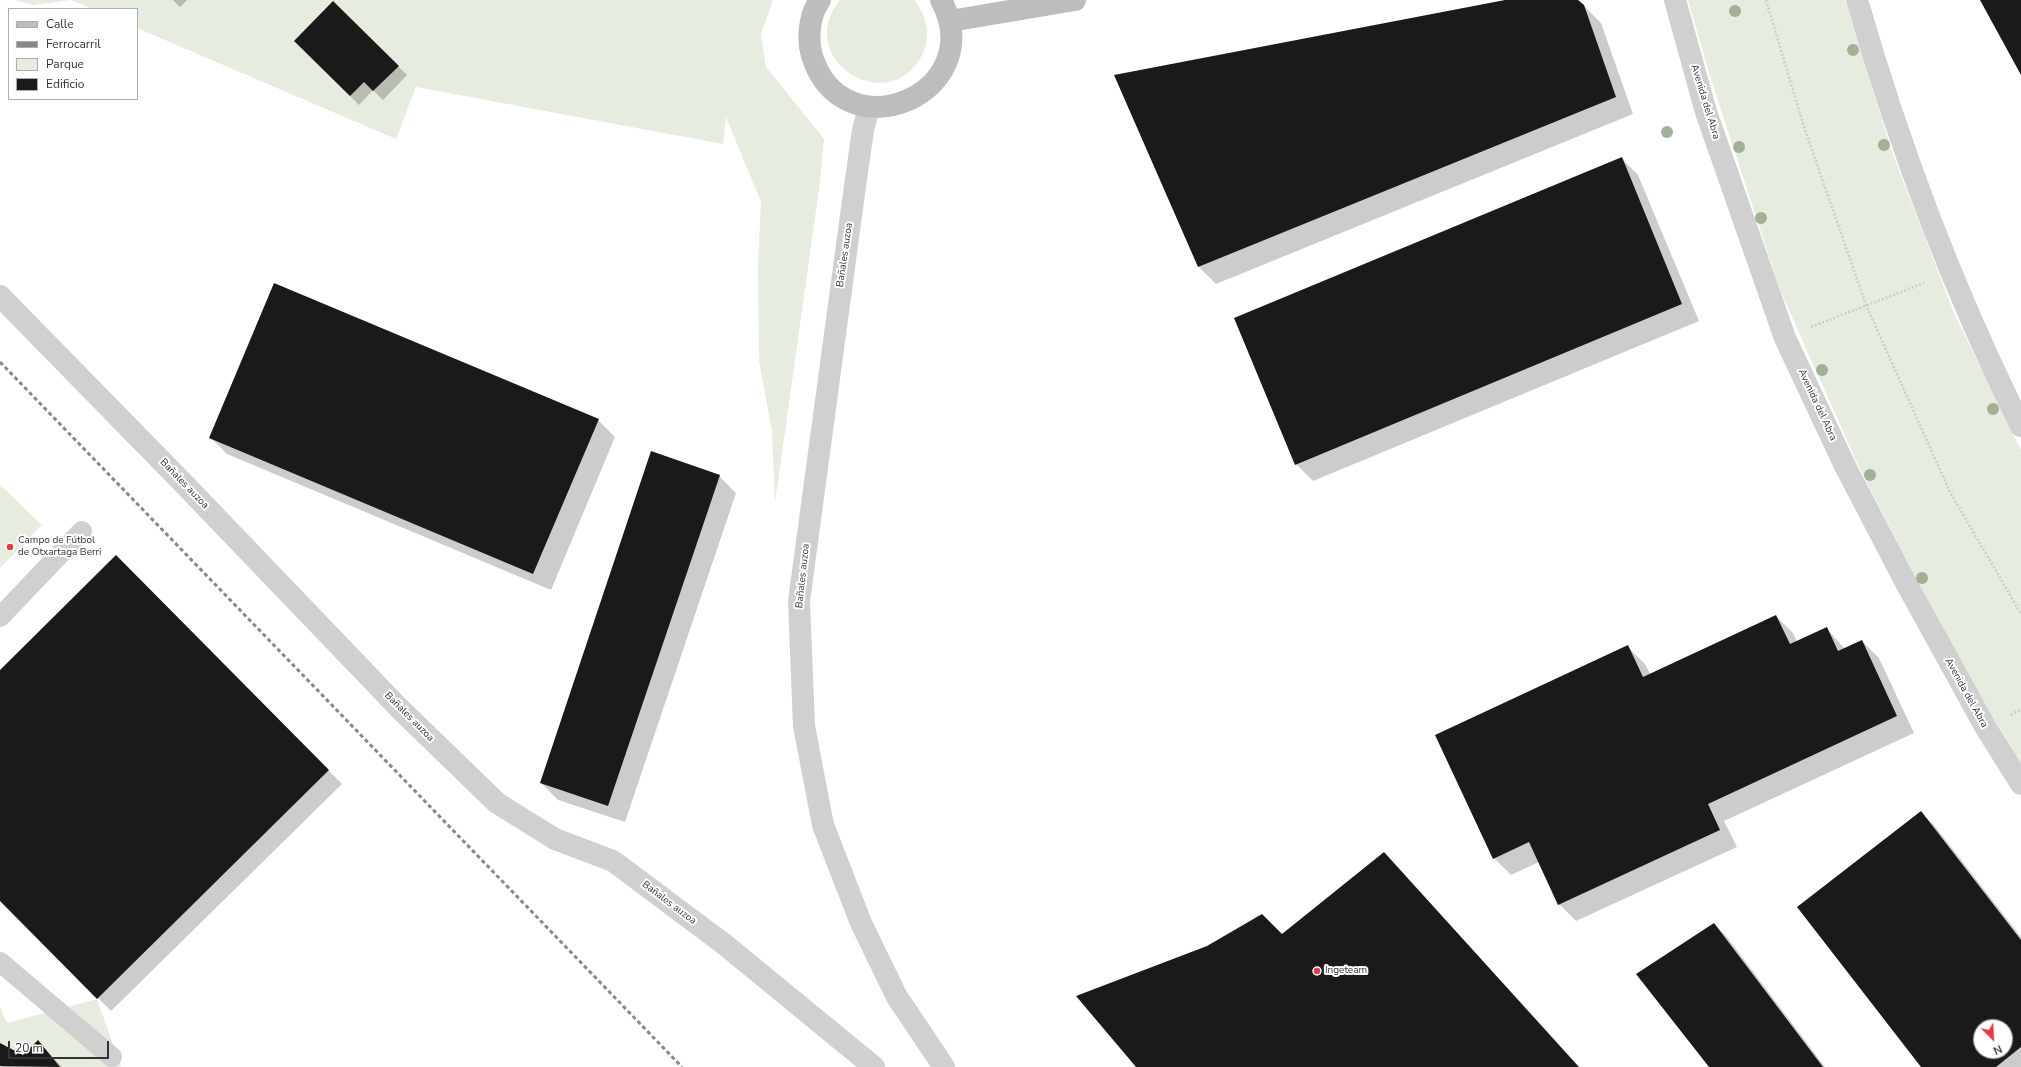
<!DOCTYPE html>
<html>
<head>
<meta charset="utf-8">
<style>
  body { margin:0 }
  #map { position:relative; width:2021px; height:1067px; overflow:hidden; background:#fff; font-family:"Nunito Sans",sans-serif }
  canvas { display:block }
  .legend { position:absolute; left:8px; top:8px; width:130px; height:92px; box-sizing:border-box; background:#fff; border:1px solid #adadad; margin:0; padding:5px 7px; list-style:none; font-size:12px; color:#333 }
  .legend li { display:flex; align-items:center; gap:8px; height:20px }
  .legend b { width:20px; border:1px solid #adadad }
  .north { position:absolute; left:1973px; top:1019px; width:40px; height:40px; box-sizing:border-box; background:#fff; border:1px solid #adadad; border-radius:50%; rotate:156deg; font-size:11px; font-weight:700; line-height:16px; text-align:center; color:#333 }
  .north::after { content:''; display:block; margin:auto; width:14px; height:18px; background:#e63946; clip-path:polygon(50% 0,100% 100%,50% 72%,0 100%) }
  .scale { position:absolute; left:8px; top:1041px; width:101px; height:18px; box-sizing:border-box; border:2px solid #333; border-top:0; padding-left:5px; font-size:12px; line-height:14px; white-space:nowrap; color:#333; -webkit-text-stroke:3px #fff; paint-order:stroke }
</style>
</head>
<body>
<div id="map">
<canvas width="2021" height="1067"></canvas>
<ul class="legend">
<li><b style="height:5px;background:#bdbdbd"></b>Calle</li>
<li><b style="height:5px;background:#888"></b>Ferrocarril</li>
<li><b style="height:11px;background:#e6ecdf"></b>Parque</li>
<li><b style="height:11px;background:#1a1a1a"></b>Edificio</li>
</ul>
<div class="north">N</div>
<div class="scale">20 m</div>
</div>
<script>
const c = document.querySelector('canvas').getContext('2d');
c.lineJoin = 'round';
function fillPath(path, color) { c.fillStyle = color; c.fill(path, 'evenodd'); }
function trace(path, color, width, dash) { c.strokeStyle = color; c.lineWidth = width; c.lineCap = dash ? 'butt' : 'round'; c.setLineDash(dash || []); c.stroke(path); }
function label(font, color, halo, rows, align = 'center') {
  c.font = font + ' "Nunito Sans",sans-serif'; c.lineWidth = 4; c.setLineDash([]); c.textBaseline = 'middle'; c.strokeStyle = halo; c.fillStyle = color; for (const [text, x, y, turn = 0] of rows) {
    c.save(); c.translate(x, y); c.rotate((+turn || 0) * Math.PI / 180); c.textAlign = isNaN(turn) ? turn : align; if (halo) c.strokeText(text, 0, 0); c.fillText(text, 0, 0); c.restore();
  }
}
fillPath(new Path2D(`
  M15,0H773L761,34L766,67L824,139L820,182L775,503L772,431L759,361L758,266L761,202L726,117L723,144L416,87L396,139L137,28V9H92L71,0L33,5Z
  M840,0H914C926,15 931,33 924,51C893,122 791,60 840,0Z
  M1688,0H1845L1892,152L1954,313L2021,450V765L1981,706L1859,467L1780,290L1709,73Z
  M0,485L42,525L0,568Z
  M97,999L121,1067H0V1007L7,1023Z`), '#e6ecdf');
fillPath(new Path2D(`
  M173,0H187L180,7Z
  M1510,0H1576L1584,6L1601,23L1633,114L1216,284L1199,267L1116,76Z
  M333,3L407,75L383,100L373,90L359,105L295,41Z
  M1621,158L1638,175L1699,321L1313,481L1296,464Z
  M598,420L615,437L551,590L227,454L210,437Z
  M719,476L736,493L625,822L558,800L541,783Z
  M116,557L342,784L111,1011L0,900V671Z
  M1776,616L1793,633L1797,642L1826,628L1845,649L1862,641L1879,658L1914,733L1724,821L1737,847L1576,921L1559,904L1539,862L1511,875L1494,858L1628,647L1645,664L1650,674Z
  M1920,812L1934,825L2021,937V1067H1922ZM1981,1027H2005V1051H1981Z
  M1714,924L1727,937L1825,1067H1711Z
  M38,1042L62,1067H2L0,1065V1044L23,1057Z`), '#0003');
fillPath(new Path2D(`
  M1505,0H1578L1584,5L1616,97L1198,267L1114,75Z
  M1980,0H2021V75Z
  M333,1L399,66L373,91L364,82L350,96L294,41Z
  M1622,157L1682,304L1295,465L1234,318Z
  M274,283L599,419L533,574L209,438Z
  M651,451L720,475L608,806L540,783Z
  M116,555L329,770L97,999L0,901V670Z
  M1776,615L1790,644L1827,627L1838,651L1862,640L1897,716L1708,804L1720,830L1558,905L1529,842L1493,859L1435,735L1628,645L1643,677Z
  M1921,811L2021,940V1047L1996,1067H1921L1797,907ZM1981,1027H2005V1051H1981Z
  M1384,852L1579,1067H1136L1076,996L1207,946L1262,914L1282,934Z
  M1714,923L1823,1067H1709L1636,974Z
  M38,1040L60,1067L0,1066V1043L23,1055Z`), '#1a1a1a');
trace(new Path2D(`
  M1766,0L1804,127L1866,305L1950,492L2021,614
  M1811,327L1924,283
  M2011,715L2021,709`), '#cdcdcd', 2.5, [2, 2]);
trace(new Path2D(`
  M0,617L82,531
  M0,962L112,1057`), '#d0d0d0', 20);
trace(new Path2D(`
  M1675,0L1706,112L1785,338L1845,466L1906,583L1987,730L2021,784
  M1857,0C1899,146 1953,290 2021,426
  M869,107L863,130L855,186L799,601L804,726L823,825L861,923L897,997L944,1067
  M0,296L187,487L399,708L497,803L555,839L613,861L724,944L874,1067`), '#d0d0d0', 22);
trace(new Path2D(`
  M820,0C809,15 807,39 812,56C844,156 991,93 941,0
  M950,21L1075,0`), '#bdbdbd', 22);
trace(new Path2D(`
  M0,362L682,1067`), '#888', 3, [4, 3]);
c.fillStyle = '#a2b095';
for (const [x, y] of [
  [1735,11],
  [1853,50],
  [1667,132],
  [1884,145],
  [1739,147],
  [1761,218],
  [1822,370],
  [1993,409],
  [1870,475],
  [1922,578]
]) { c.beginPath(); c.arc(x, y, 6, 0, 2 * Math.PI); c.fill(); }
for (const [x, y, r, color] of [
  [10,547,4,"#e63946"],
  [1317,971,4,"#e63946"]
]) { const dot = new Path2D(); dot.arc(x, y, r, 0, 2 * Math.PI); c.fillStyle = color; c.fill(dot); trace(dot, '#fff', 1.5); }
label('10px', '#333', '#fff', [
  ["Avenida del Abra",1705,102,73],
  ["Bañales auzoa",845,255,-82],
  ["Avenida del Abra",1817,405,65],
  ["Bañales auzoa",184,484,46],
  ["Bañales auzoa",803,576,-84],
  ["Avenida del Abra",1966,693,61],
  ["Bañales auzoa",409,717,45],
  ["Bañales auzoa",669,903,37]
]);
label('10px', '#333', '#fff', [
  ["Campo de Fútbol",18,541],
  ["de Otxartaga Berri",18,553],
  ["Ingeteam",1325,971]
], 'left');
</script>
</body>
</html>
